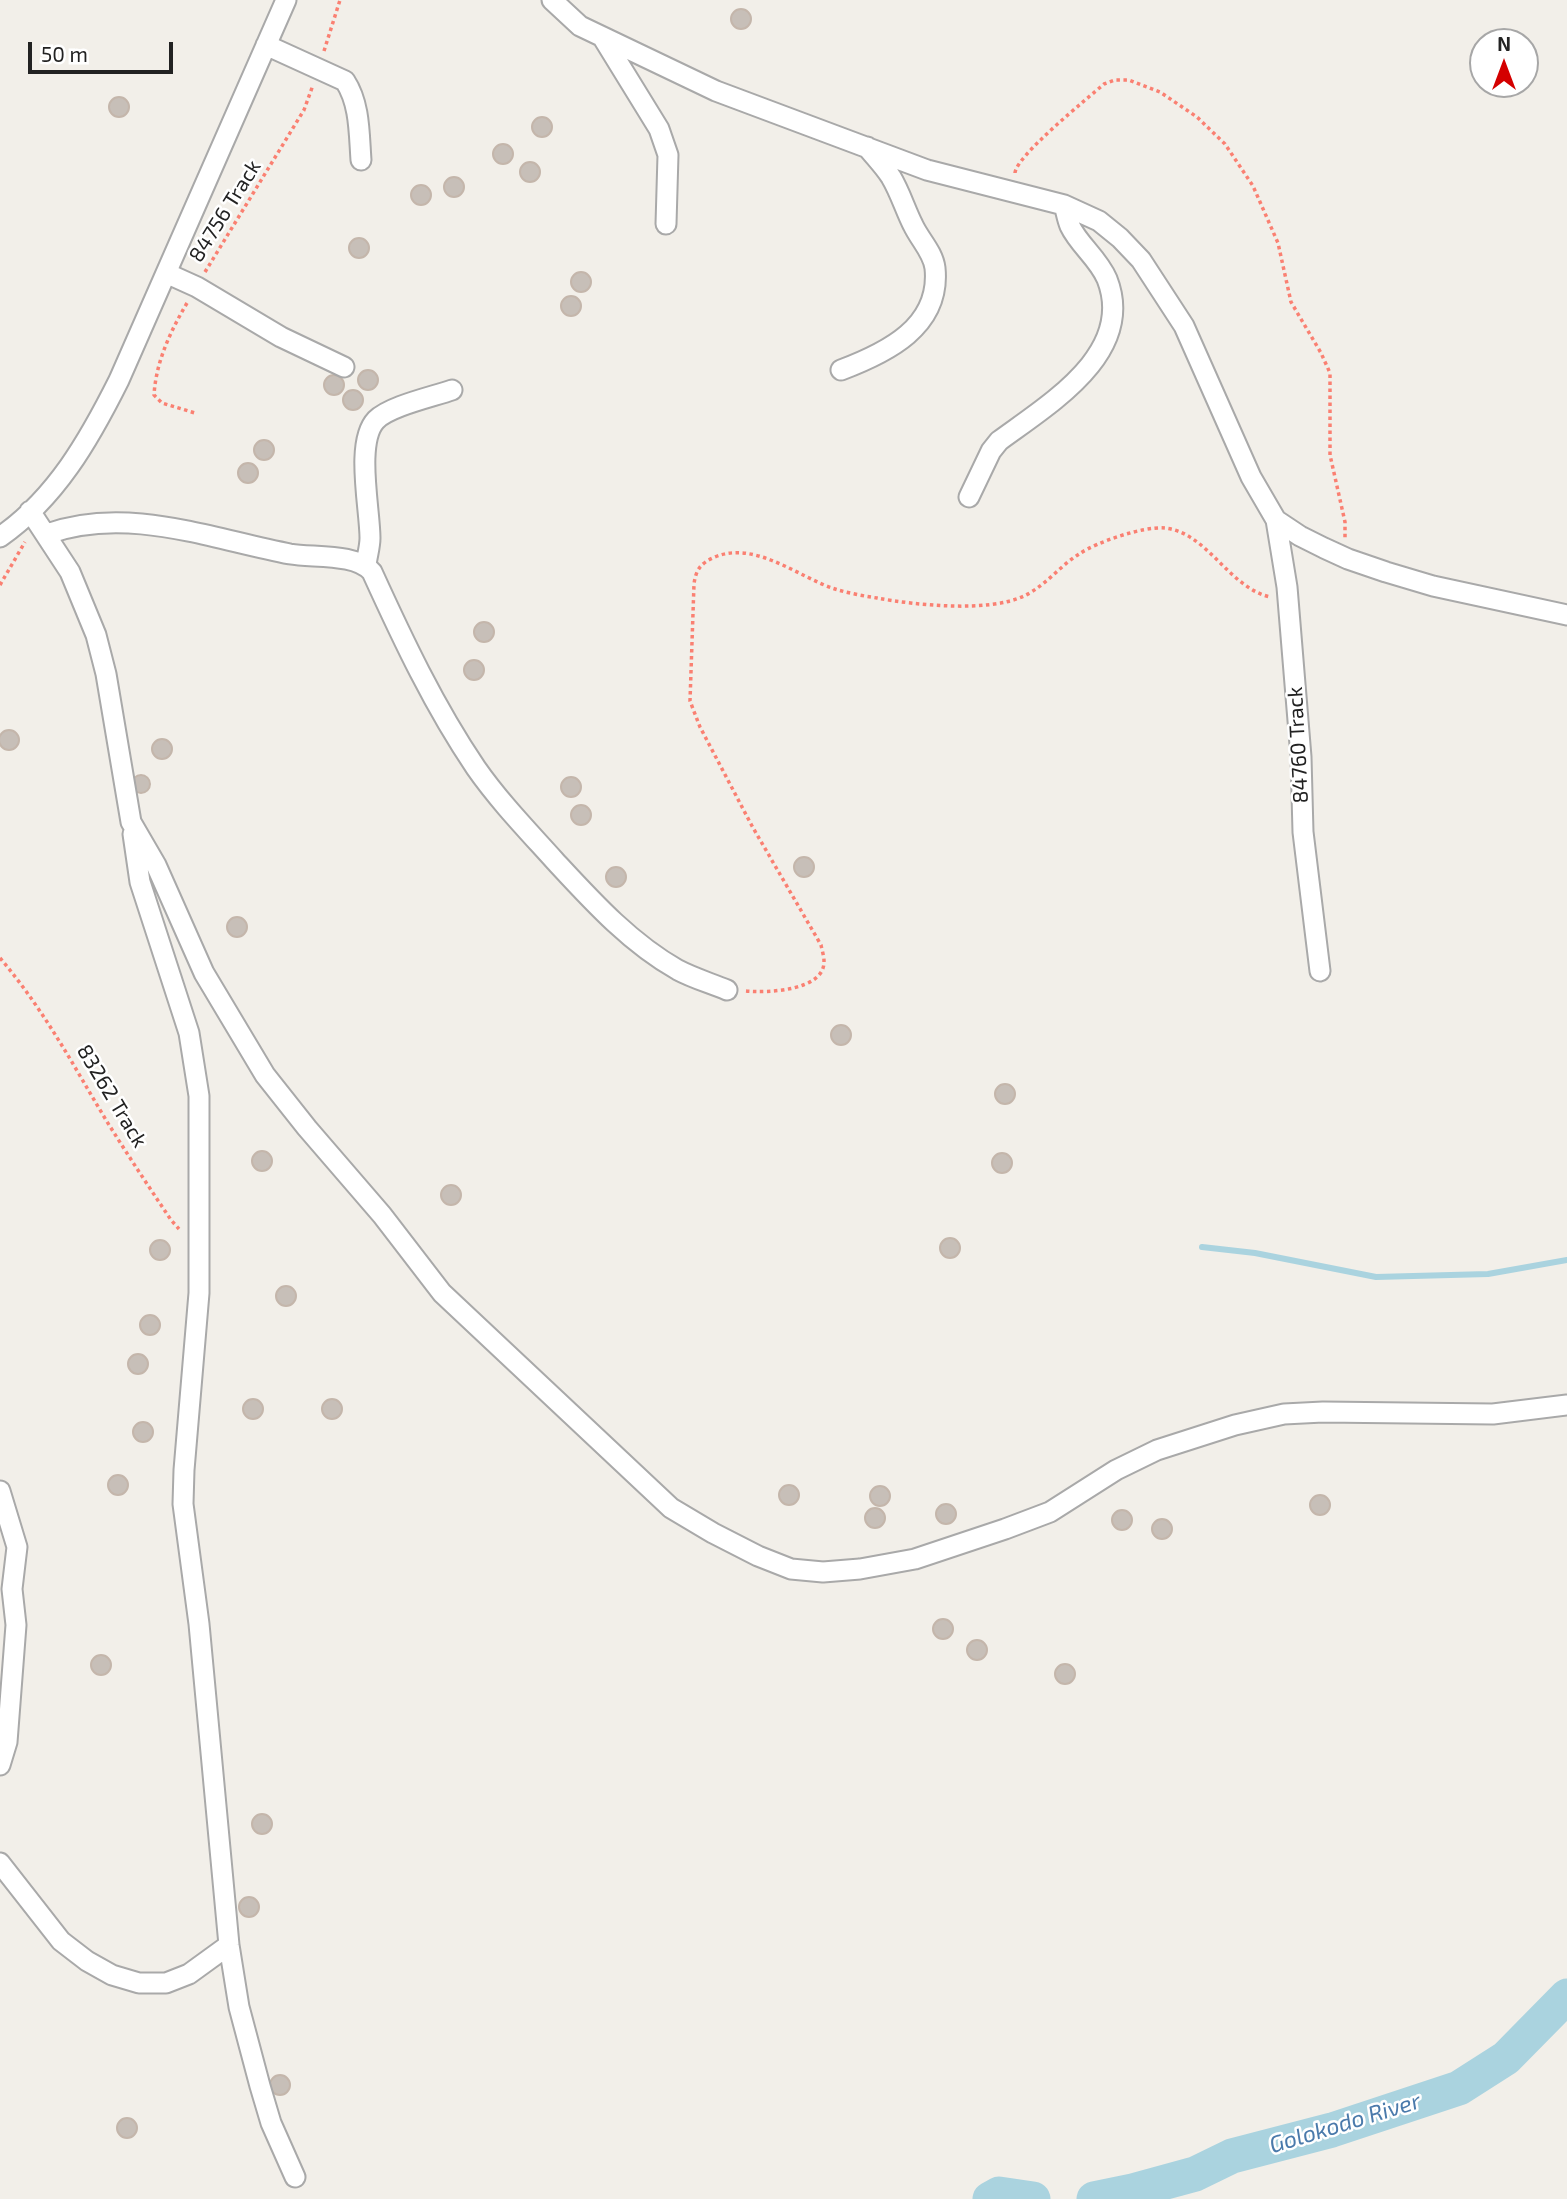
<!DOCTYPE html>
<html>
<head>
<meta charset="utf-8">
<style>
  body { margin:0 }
  #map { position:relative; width:1567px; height:2199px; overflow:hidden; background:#f2efe9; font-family:"Exo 2",sans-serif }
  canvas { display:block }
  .north { position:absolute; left:1469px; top:28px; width:70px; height:70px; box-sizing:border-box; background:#fff; border:2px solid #a7a7a7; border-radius:50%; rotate:0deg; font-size:19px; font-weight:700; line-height:28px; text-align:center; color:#222 }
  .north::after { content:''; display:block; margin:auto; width:24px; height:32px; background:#d40000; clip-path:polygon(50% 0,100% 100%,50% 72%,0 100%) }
  .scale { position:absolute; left:28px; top:42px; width:145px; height:32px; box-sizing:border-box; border:4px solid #222; border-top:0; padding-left:9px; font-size:21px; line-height:24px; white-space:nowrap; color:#222; -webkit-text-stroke:5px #fff; paint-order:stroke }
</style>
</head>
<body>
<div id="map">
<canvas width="1567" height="2199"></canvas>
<div class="north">N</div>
<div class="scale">50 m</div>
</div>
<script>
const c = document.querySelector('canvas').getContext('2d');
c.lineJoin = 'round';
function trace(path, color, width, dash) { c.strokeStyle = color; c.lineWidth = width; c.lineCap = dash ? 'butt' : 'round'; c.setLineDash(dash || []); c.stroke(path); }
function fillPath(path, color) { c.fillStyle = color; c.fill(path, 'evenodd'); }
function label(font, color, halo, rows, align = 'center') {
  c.font = font + ' "Exo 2",sans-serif'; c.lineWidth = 5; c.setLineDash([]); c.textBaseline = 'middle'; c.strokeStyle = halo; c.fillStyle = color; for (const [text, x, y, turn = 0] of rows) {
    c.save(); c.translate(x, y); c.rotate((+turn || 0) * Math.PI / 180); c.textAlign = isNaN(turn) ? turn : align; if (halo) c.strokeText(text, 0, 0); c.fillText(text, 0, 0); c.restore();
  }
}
trace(new Path2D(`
  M1202,1247L1255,1253L1376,1277L1488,1274L1567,1260`), '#aad3df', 6);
trace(new Path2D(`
  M990,2199L999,2194L1033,2199
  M1094,2199L1133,2191L1195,2174L1232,2156L1332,2130L1459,2088L1506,2058L1567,1996`), '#aad3df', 35);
const building = new Path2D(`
  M731 19a10 10 0 1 1 20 0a10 10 0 1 1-20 0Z
  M109 107a10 10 0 1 1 20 0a10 10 0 1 1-20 0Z
  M532 127a10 10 0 1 1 20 0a10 10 0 1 1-20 0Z
  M493 154a10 10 0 1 1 20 0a10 10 0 1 1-20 0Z
  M520 172a10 10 0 1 1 20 0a10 10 0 1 1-20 0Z
  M444 187a10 10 0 1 1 20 0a10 10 0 1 1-20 0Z
  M411 195a10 10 0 1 1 20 0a10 10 0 1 1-20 0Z
  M349 248a10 10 0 1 1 20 0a10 10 0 1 1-20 0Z
  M571 282a10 10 0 1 1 20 0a10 10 0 1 1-20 0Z
  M561 306a10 10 0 1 1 20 0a10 10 0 1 1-20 0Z
  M358 380a10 10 0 1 1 20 0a10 10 0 1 1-20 0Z
  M324 385a10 10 0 1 1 20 0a10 10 0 1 1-20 0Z
  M343 400a10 10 0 1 1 20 0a10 10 0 1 1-20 0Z
  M254 450a10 10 0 1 1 20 0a10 10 0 1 1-20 0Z
  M238 473a10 10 0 1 1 20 0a10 10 0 1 1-20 0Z
  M474 632a10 10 0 1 1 20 0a10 10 0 1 1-20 0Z
  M464 670a10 10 0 1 1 20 0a10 10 0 1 1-20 0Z
  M-1 740a10 10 0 1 1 20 0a10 10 0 1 1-20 0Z
  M152 749a10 10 0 1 1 20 0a10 10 0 1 1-20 0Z
  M132 784a9 9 0 1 1 18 0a9 9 0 1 1-18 0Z
  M561 787a10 10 0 1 1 20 0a10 10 0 1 1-20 0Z
  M571 815a10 10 0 1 1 20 0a10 10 0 1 1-20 0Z
  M794 867a10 10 0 1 1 20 0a10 10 0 1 1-20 0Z
  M606 877a10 10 0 1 1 20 0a10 10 0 1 1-20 0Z
  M227 927a10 10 0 1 1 20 0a10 10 0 1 1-20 0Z
  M831 1035a10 10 0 1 1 20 0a10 10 0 1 1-20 0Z
  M995 1094a10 10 0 1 1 20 0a10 10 0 1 1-20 0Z
  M252 1161a10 10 0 1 1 20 0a10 10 0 1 1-20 0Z
  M992 1163a10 10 0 1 1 20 0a10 10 0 1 1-20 0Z
  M441 1195a10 10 0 1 1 20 0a10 10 0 1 1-20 0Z
  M940 1248a10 10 0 1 1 20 0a10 10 0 1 1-20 0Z
  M150 1250a10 10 0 1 1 20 0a10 10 0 1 1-20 0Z
  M276 1296a10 10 0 1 1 20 0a10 10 0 1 1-20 0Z
  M140 1325a10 10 0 1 1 20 0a10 10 0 1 1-20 0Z
  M128 1364a10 10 0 1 1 20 0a10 10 0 1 1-20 0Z
  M322 1409a10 10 0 1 1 20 0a10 10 0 1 1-20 0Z
  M243 1409a10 10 0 1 1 20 0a10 10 0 1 1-20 0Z
  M133 1432a10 10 0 1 1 20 0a10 10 0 1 1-20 0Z
  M108 1485a10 10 0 1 1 20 0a10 10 0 1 1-20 0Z
  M779 1495a10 10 0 1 1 20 0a10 10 0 1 1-20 0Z
  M870 1496a10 10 0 1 1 20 0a10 10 0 1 1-20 0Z
  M1310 1505a10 10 0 1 1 20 0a10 10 0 1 1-20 0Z
  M936 1514a10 10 0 1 1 20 0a10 10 0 1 1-20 0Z
  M865 1518a10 10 0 1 1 20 0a10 10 0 1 1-20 0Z
  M1112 1520a10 10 0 1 1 20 0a10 10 0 1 1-20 0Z
  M1152 1529a10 10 0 1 1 20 0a10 10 0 1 1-20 0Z
  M933 1629a10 10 0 1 1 20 0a10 10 0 1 1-20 0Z
  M967 1650a10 10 0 1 1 20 0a10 10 0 1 1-20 0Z
  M91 1665a10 10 0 1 1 20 0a10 10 0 1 1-20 0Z
  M1055 1674a10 10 0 1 1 20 0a10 10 0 1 1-20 0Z
  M252 1824a10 10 0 1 1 20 0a10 10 0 1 1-20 0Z
  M239 1907a10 10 0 1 1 20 0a10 10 0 1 1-20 0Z
  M270 2085a10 10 0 1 1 20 0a10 10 0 1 1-20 0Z
  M117 2128a10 10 0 1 1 20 0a10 10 0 1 1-20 0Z`);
fillPath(building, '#c7bfb8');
trace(building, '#c4b6ab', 2);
const minor = new Path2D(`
  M552,0L580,26L716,91L927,170L1064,205L1099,221L1120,238L1141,260L1184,326L1251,477L1276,520L1300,536L1324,548L1348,559L1386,572L1433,586L1567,615
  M603,38L659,129L668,155L666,224
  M266,45L345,81C360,104 359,133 361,160
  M166,273L197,287L281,337L344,367
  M841,370C886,353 941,327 935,268C933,252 920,240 913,225C905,209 900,192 891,177C884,166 875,157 867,147
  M969,497L991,451L999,441C1049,404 1136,353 1107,279C1098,258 1079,245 1070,226C1067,219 1066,211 1064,205
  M30,511L70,572L96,635L106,674L131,822L156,865L204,973L265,1075L307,1128L382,1215L442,1293L671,1508L713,1533L758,1556L791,1569L823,1572L860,1569L915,1559L1005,1529L1050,1512L1116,1470L1157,1450L1235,1425L1284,1414L1323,1412L1493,1414L1567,1405
  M1276,520L1287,587L1301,757L1303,832L1320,971
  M47,534C127,505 211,539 290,554C314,558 356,553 372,572C403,640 434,706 476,768C499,801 528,831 555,861C592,901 630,943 678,970C693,978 710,983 727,990
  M0,537C56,498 89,440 119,380L286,0
  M366,565C367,556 370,547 370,538C370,509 355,442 376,420C390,406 432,397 452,390
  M133,834L140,882L189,1033L199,1096V1293L184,1470L183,1504L199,1624L229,1945L239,2007L260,2086L271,2123L295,2177
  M0,1491L17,1547L12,1589L16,1625L7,1742L0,1765
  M0,1863L61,1941L87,1961L112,1975L139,1983H166L189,1974L229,1945`);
trace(minor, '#a9a9a9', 23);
trace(new Path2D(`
  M324,51L340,0
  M1015,173C1016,156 1088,98 1104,84L1115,80H1129L1160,92L1197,117L1225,144L1253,186L1278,243L1291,302L1321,353L1330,373V455L1345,522V539
  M205,272L304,110L313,85
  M187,303C170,332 156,362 154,395L162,403L195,413
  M0,585L25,542
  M0,958C44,1010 72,1063 106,1120C127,1154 149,1187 171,1220L179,1229
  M746,991C767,993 825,991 824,961C824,956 822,950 821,945L752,826L700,727L690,701L694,584C696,569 701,563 715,557C755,540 800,578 835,589C848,593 863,596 877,598C915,605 988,613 1024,596C1045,586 1060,566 1079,554C1097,542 1143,526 1165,528C1208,533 1228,587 1270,597`), '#fa8072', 3.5, [3.5, 3.5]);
trace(minor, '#fff', 19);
label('21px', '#222', '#fff', [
  ["84756 Track",225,211,-58],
  ["84760 Track",1298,745,-93],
  ["83262 Track",112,1096,59]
]);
label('italic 23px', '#4a7aab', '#fff', [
  ["Golokodo River",1345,2123,-17]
]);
</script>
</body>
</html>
